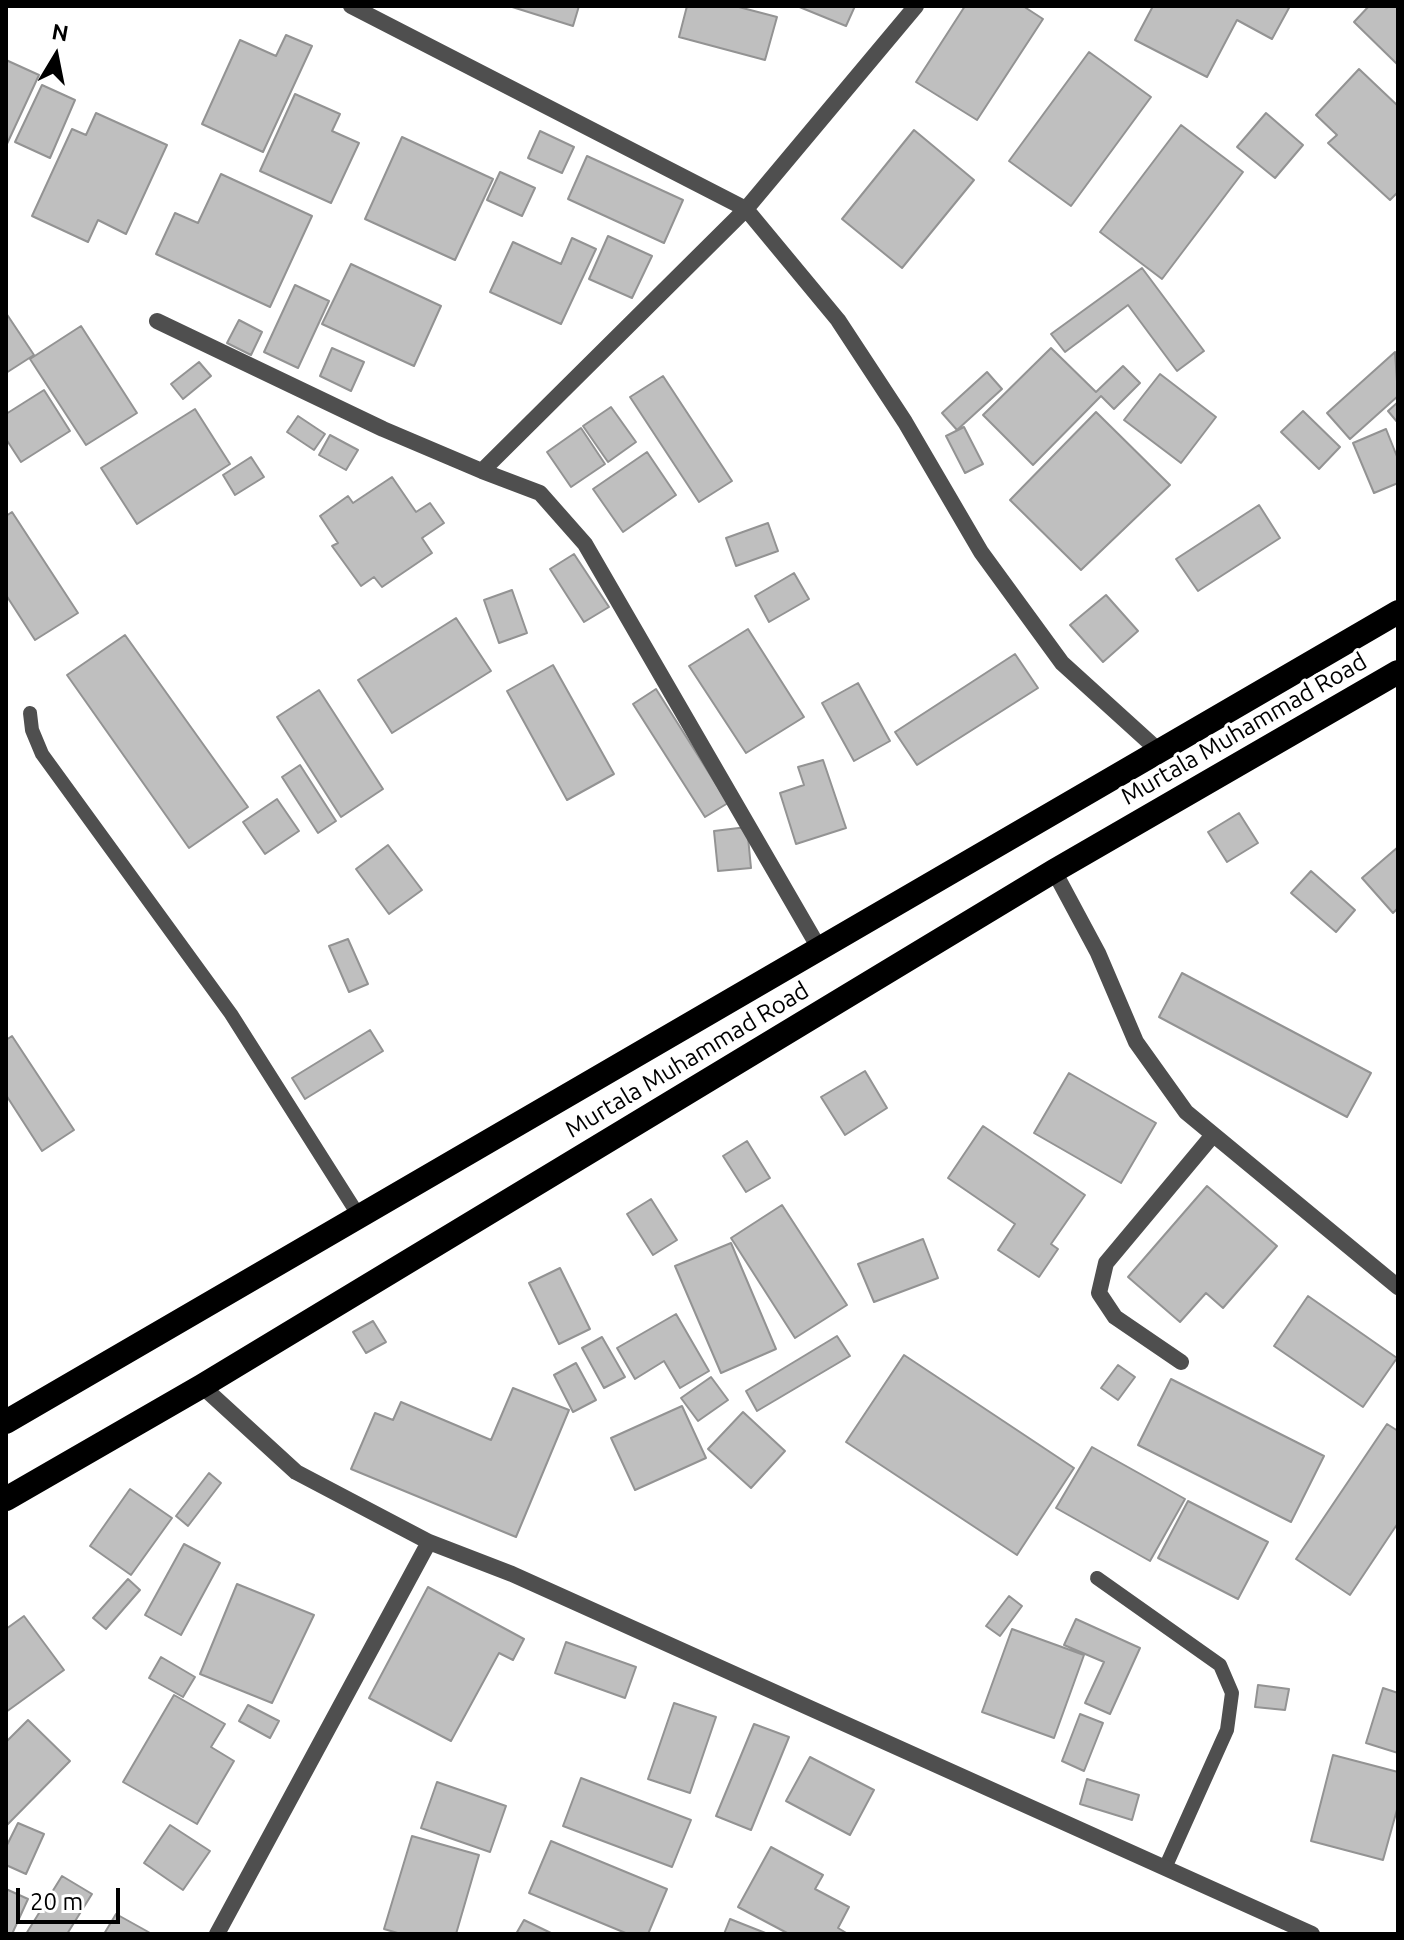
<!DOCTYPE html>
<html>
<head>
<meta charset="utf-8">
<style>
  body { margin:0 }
  #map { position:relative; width:1404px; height:1940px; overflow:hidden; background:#fff; font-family:Ubuntu,sans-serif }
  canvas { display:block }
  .frame { position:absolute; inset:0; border:8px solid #000; pointer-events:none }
  .north { position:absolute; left:16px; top:16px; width:80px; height:80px; -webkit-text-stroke:6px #fff; paint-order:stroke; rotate:10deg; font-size:22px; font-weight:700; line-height:32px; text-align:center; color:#000 }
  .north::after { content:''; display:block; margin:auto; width:28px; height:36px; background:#000; clip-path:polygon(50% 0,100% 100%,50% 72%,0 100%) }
  .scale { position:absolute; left:16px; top:1888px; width:104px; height:36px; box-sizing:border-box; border:4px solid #000; border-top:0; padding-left:10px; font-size:24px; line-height:28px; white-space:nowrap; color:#000; -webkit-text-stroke:6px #fff; paint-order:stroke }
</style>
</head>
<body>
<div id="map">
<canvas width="1404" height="1940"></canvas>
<div class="frame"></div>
<div class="north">N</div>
<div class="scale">20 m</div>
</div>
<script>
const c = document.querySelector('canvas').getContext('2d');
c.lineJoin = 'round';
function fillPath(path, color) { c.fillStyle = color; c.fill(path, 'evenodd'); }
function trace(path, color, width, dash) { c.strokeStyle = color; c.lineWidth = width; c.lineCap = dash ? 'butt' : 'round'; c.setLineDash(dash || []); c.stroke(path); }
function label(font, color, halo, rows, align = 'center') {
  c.font = font + ' Ubuntu,sans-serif'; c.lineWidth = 6; c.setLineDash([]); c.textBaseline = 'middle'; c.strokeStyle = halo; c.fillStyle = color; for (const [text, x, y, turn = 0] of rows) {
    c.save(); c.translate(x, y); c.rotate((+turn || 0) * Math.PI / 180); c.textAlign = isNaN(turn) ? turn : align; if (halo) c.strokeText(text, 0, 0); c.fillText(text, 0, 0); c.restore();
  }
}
const building = new Path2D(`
  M509,6H579L573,26Z
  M687,6H735L777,17L765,60L679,37Z
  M797,6H855L846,26Z
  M965,6H1023L1043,19L977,120L916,82Z
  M1153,6H1290L1272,39L1237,20L1207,77L1135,40Z
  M1369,6H1398V65L1354,22Z
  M286,35L312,46L263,152L202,124L240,40L276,56Z
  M1089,52L1151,97L1071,206L1009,161Z
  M6,60L39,75L6,146Z
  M1359,69L1398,106V192L1390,200L1328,143L1337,135L1316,115Z
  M42,85L75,100L50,158L15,142Z
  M295,94L340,114L332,131L359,143L331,203L260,171Z
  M96,113L167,145L126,234L98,220L88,242L32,216L72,129L86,135Z
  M1266,113L1303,145L1275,178L1237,147Z
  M1181,125L1243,172L1162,279L1100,232Z
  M914,130L974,180L902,268L842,219Z
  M540,131L574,147L562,173L528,158Z
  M402,137L493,179L455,260L365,219Z
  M587,156L683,200L664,243L568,199Z
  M500,172L535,188L522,216L487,200Z
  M221,174L312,216L270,307L156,254L175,213L198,223Z
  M608,236L652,256L632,298L589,279Z
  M572,238L596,249L561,324L490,292L513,242L561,264Z
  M351,264L441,306L414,366L322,324Z
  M1142,268L1204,351L1177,371L1128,305L1065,352L1051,334Z
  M295,285L329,301L298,368L264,352Z
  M6,313L34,355L6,373Z
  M239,320L262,332L251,355L227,343Z
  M81,326L137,413L86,445L30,359Z
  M332,348L364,362L351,391L320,376Z
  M1051,348L1096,392L1123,366L1140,383L1114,409L1101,396L1033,465L983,415Z
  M1395,352L1398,396L1350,439L1327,413Z
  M199,362L211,376L183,399L171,384Z
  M987,372L1002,389L957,430L942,413Z
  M1160,374L1216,417L1181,463L1124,420Z
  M663,376L732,481L699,502L630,397Z
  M44,390L70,431L21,462L6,439V414Z
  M1398,402V423L1388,411Z
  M611,407L636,442L608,462L583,426Z
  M195,409L230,464L137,524L101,468Z
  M1303,411L1340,447L1319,469L1281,432Z
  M1096,412L1170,485L1081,570L1010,500Z
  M298,416L325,434L314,450L287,432Z
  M964,427L983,464L965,473L946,436Z
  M581,428L605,464L571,487L547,452Z
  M1386,429L1398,459V483L1374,493L1353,443Z
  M330,435L358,450L346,470L319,455Z
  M647,452L676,495L623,532L593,489Z
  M251,457L264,477L235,495L223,475Z
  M392,477L416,512L430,503L444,523L422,538L432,553L382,587L374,577L361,586L332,546L338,543L320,516L348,496L353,503Z
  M1259,505L1280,538L1198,591L1176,559Z
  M12,512L78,613L35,640L6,595V516Z
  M768,523L778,551L736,566L726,538Z
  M574,554L609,607L584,622L550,569Z
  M794,573L809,599L769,622L755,596Z
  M512,590L527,633L499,643L484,600Z
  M1106,595L1138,631L1103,662L1070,625Z
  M456,618L491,671L392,733L358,680Z
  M748,629L804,717L746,753L689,666Z
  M125,635L248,807L189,848L67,675Z
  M1015,654L1038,688L917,765L895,732Z
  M553,665L614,774L567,800L507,691Z
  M858,683L890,741L854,761L822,703Z
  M656,689L728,803L705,817L633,704Z
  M319,690L383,789L341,817L277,717Z
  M823,760L846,828L796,844L780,793L804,785L798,767Z
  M300,765L336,821L318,833L282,777Z
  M277,799L299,831L265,854L243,822Z
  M1239,813L1258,843L1227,862L1208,832Z
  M747,827L751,868L718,871L714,831Z
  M388,845L422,890L389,914L356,869Z
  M1398,847V908L1393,913L1362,878Z
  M1311,871L1355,910L1336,932L1291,893Z
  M348,939L368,984L349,992L329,946Z
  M1182,973L1371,1073L1347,1117L1159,1017Z
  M370,1030L383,1051L305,1099L292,1078Z
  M12,1036L74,1130L42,1151L6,1095V1040Z
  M865,1071L887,1108L845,1135L821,1097Z
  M1069,1073L1156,1123L1121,1183L1034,1133Z
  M983,1126L1085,1195L1051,1244L1058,1249L1039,1277L998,1250L1015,1224L948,1178Z
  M747,1141L770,1178L746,1192L723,1156Z
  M1207,1186L1277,1246L1223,1308L1206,1293L1180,1322L1128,1277Z
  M651,1199L677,1240L653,1255L627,1214Z
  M782,1205L847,1305L795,1338L731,1238Z
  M923,1239L938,1278L874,1302L858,1264Z
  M731,1243L776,1349L721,1373L675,1266Z
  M560,1268L590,1329L559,1344L529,1283Z
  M1308,1296L1397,1358L1363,1407L1274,1346Z
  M676,1314L709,1371L680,1388L664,1361L635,1379L617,1348Z
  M373,1321L386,1342L366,1353L353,1332Z
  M837,1336L850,1356L757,1411L746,1391Z
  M602,1337L625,1377L604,1388L582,1348Z
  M904,1355L1074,1468L1017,1555L846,1442Z
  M576,1363L596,1400L573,1412L554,1375Z
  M1118,1365L1135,1377L1118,1400L1101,1388Z
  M711,1377L728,1400L698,1421L681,1398Z
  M1171,1379L1324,1456L1291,1522L1138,1445Z
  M513,1388L569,1410L516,1537L351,1469L375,1413L393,1420L401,1402L491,1440Z
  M682,1406L706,1458L635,1490L611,1438Z
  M743,1412L785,1451L751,1488L708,1449Z
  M1387,1424L1398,1431V1523L1350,1595L1296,1559Z
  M1092,1447L1185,1499L1150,1561L1056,1508Z
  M209,1473L221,1483L188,1526L176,1516Z
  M130,1489L172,1518L131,1575L90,1546Z
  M1188,1501L1268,1542L1238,1599L1158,1558Z
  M184,1544L220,1563L181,1635L145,1615Z
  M128,1579L140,1590L106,1629L93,1618Z
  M237,1584L314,1615L272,1703L200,1674Z
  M428,1587L524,1639L513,1660L499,1653L451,1741L369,1698Z
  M1009,1596L1022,1606L1000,1636L986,1626Z
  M24,1616L64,1670L6,1712V1629Z
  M1076,1619L1140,1648L1110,1714L1085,1703L1104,1662L1064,1645Z
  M1012,1629L1084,1655L1054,1738L982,1712Z
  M566,1642L636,1667L625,1698L555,1673Z
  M161,1657L195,1677L183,1697L149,1678Z
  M1258,1685L1289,1689L1285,1710L1255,1707Z
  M1383,1688L1398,1693V1753L1366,1743Z
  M174,1695L225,1724L211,1747L234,1761L197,1824L123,1782Z
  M674,1703L716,1717L690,1793L648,1779Z
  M248,1705L279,1721L270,1738L239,1721Z
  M1080,1714L1103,1723L1084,1771L1062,1761Z
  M28,1720L70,1761L6,1826V1742Z
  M754,1724L789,1737L751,1830L716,1816Z
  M1333,1755L1398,1772V1806L1383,1860L1311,1841Z
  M810,1757L874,1790L850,1835L786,1801Z
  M581,1778L691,1820L672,1867L563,1826Z
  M1087,1779L1139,1795L1132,1820L1080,1804Z
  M437,1782L506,1806L490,1852L421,1828Z
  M18,1823L44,1834L26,1874L6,1865V1847Z
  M170,1825L210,1851L183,1890L144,1863Z
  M412,1836L479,1855L456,1934H401L384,1929Z
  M551,1841L667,1889L648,1934H628L529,1893Z
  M771,1847L823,1875L815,1889L849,1907L838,1928L848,1934H789L738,1907Z
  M62,1876L92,1894L67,1934H26Z
  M6,1889L28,1899L12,1934H6Z
  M116,1914L152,1934H104Z
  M730,1919L768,1934H724Z
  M524,1920L553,1934H516Z`);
fillPath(building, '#bfbfbf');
trace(building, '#939393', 2);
trace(new Path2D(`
  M30,713L32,730L42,754L231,1014L359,1216
  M1097,1578L1220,1665L1232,1693L1227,1730L1165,1868`), '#4f4f4f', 14);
trace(new Path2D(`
  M351,6L746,209L838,320L905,422L981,552L1062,663L1159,751
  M157,321L383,429L482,471
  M1054,871L1098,953L1136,1042L1186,1112L1398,1287
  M819,948L585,544L540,493L482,471L746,209L916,6
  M1181,1362L1115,1317L1099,1293L1106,1263L1213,1135
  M202,1386L296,1472L429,1542L512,1574L1312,1934
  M217,1934L429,1542`), '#4f4f4f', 16);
trace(new Path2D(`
  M6,1422L1398,612
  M6,1499L202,1386L1054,871L1398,672`), '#000', 24);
label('24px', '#000', '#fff', [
  ["Murtala Muhammad Road",1244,729,-30],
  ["Murtala Muhammad Road",687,1060,-31]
]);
</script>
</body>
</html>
